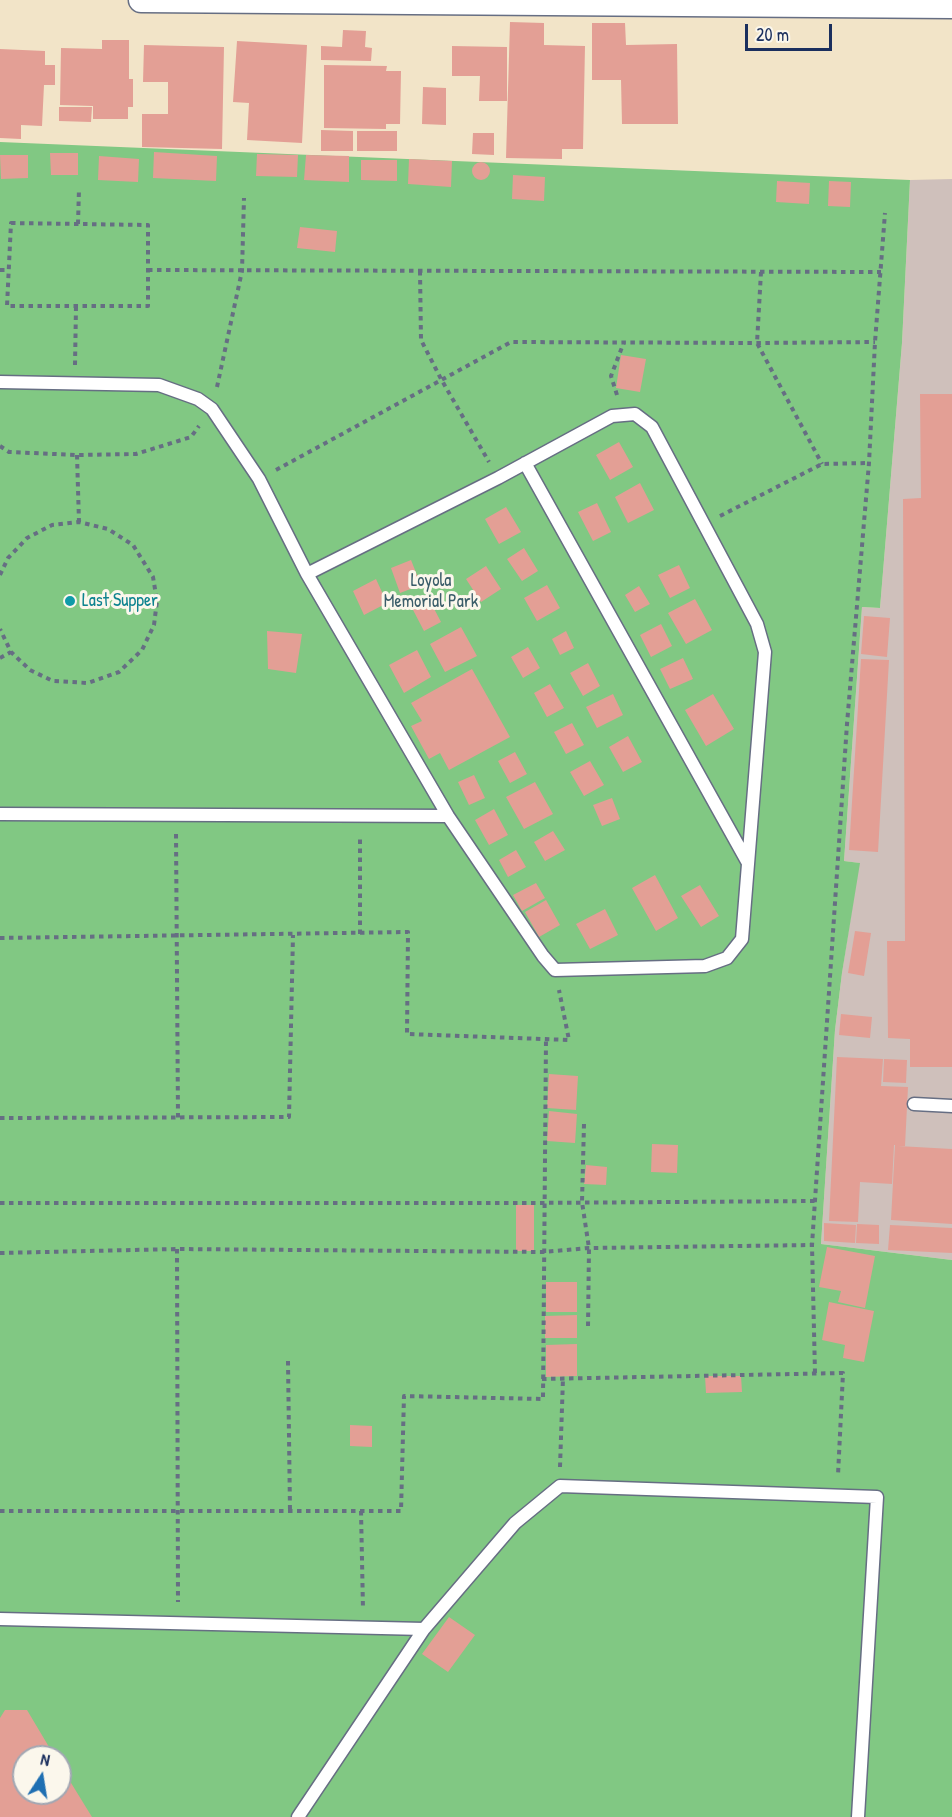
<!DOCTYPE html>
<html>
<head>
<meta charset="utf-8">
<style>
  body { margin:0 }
  #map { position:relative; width:952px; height:1817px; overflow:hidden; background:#f2e4c8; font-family:"Patrick Hand",sans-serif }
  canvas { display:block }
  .north { position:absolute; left:12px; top:1745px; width:60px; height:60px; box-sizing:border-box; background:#fbf7ec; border:2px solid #a1a7b3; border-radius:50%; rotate:12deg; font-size:16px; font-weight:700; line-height:24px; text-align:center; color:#1b2f5e }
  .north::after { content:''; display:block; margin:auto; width:21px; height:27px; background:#1f6fb2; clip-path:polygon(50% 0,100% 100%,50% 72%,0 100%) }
  .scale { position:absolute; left:745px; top:24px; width:87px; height:27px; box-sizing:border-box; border:3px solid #1b2f5e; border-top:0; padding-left:8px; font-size:18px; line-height:21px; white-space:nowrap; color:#1b2f5e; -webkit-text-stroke:4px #fbf7ec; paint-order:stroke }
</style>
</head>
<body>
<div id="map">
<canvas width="952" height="1817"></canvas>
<div class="north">N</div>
<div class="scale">20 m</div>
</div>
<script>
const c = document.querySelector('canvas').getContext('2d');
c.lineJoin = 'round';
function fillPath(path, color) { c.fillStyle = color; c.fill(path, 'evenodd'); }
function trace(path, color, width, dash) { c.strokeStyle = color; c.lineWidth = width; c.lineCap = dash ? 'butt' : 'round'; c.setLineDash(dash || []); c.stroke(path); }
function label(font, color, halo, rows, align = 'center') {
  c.font = font + ' "Patrick Hand",sans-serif'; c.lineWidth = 6; c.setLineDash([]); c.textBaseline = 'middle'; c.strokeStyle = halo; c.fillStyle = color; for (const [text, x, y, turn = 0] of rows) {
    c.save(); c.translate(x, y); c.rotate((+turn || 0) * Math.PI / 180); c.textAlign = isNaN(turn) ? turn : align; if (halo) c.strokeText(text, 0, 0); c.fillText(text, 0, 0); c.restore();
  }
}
fillPath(new Path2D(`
  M952,179V1260L821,1244L835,1030L842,973L859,863L844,861L862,607L880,608L902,343L910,180Z`), '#cfc0bb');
fillPath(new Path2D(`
  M0,142L910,180L902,343L880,608L862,607L844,861L860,863L842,973L835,1030L821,1244L952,1260V1817H0ZM24,1757H60V1793H24Z`), '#81c883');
fillPath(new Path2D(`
  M510,22L544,23V45L585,46L583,149H562V159L506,158Z
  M592,23H625L626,45L677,44L678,124H622L621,80H592Z
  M343,30L366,31L365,47L372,48L371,61L321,60V46L342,47Z
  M102,40H129V79H133V107H128V119H93V106L60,105L61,48L102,49Z
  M237,41L307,45L302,143L247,140L249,103L233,102Z
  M144,45L224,47L222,149L142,147V114H168V82H143Z
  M452,46L507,47V101H479L480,76H452Z
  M0,49L45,51V65H55V85H44L42,126L21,125V139L0,138Z
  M324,65L387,66L386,71H401L400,124H386V129L324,128Z
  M423,87L446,88V125L422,124Z
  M59,107H92L91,122L59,121Z
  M321,130L353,131V151H321Z
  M357,131H397V151H357Z
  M473,133H494V155L472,154Z
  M154,152L217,156L216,181L153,178Z
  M50,153H78V175H51Z
  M257,154L298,155L297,177L256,176Z
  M0,155H28V178L1,179Z
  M306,155L349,156V182L304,180Z
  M99,156L139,159L138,182L98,180Z
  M409,159L452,161L451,187L408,184Z
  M361,160H397V181L361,180Z
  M472 171a9 9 0 1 1 18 0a9 9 0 1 1-18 0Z
  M513,175L545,177L544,201L512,199Z
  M777,181L810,183L809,204L776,202Z
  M829,181L851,182L850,207L828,206Z
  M300,227L337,231L335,252L297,248Z
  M621,355L646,359L640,392L616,388Z
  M920,394H952V1067H910V1039L888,1038L887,941H905L903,499L921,498Z
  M619,442L633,467L610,480L596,455Z
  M640,483L654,510L628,523L615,497Z
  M597,503L611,532L593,541L578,512Z
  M506,507L521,532L499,544L485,519Z
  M524,548L538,571L522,581L507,559Z
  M411,560L421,585L400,593L391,568Z
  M679,565L690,588L670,598L658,575Z
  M486,566L501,589L481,602L466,579Z
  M376,579L387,603L364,615L353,591Z
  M547,585L560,608L537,621L524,598Z
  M639,586L650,604L635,612L625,595Z
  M429,599L441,622L424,631L412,608Z
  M695,599L712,630L686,644L668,613Z
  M864,616L890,618L887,657L861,654Z
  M661,624L672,646L651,657L640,635Z
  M461,627L477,656L445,672L430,644Z
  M267,631L302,634L296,673L268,669Z
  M566,631L574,648L560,655L552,639Z
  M528,647L540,668L523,678L511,657Z
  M417,650L431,677L404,693L389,665Z
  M683,658L693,679L670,689L660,669Z
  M861,659L889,660L878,852L849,850Z
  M588,663L600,686L583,696L570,673Z
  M472,669L510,737L449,770L440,753L429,759L411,726L422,721L411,703Z
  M550,684L564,708L547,717L534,693Z
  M613,694L623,715L597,728L586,707Z
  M713,694L734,729L706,746L685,710Z
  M572,723L584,745L566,754L554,732Z
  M628,736L642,762L623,772L609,747Z
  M515,752L527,774L510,783L498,761Z
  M590,761L604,785L584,796L570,772Z
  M474,775L485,798L469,805L458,782Z
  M535,782L553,814L524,829L506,797Z
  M612,798L620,819L602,826L593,805Z
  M494,809L508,835L489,845L475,820Z
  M553,831L565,850L545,861L534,842Z
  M516,850L526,867L508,877L499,860Z
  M655,875L678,918L656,931L632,888Z
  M536,883L545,898L522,911L513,895Z
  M700,885L719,916L701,927L681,896Z
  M546,900L560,925L539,937L525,912Z
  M605,909L618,935L590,949L576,924Z
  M855,931L871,933L864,976L848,973Z
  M841,1014L872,1017L870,1038L839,1035Z
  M837,1057L883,1059L881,1086L908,1087L905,1146H898L952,1149V1224L891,1220L895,1145H894L892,1184L860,1182L858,1222L829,1221Z
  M884,1059L907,1060L906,1083L883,1082Z
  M549,1074L578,1076L576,1110L547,1108Z
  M549,1111L577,1114L575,1143L547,1141Z
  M652,1144L678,1145L677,1173L651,1172Z
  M586,1165L607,1167L606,1185L584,1184Z
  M516,1205H534V1251H516Z
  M824,1223L856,1225L855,1243L824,1241Z
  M857,1224L879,1225V1244L856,1243Z
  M890,1225L952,1228V1253L888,1250Z
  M827,1247L875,1256L865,1308L838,1302L841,1291L819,1287Z
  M546,1282H577V1312H546Z
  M829,1302L874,1311L864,1362L843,1358L845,1345L822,1340Z
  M577,1315V1338H545V1316Z
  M577,1344V1376L546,1377V1345Z
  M705,1376H741L742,1392L706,1393Z
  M350,1425L372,1426V1447L350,1446Z
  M449,1617L475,1635L448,1672L422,1654Z
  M5,1710H27L55,1757H24V1793H60V1765L92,1817H0V1718Z`), '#e39f95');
const service = new Path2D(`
  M0,382L159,385L198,399L212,409L259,479L307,574L448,816L543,956L555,970L705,966L727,958L742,939L765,652L757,624L652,427L635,414L612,416L498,478L307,574
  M525,463L748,863
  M0,814L448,816
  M914,1104L952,1106
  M0,1619L424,1629
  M298,1817L424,1629L515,1523L560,1486L877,1497L858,1817`);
const minor = new Path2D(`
  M141,0L952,6`);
trace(service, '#666e83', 15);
trace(minor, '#666e83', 27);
trace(new Path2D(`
  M11,223L148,225V306H7Z
  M78,224L79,189
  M0,270H9
  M148,270L881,272
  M420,271L421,340L441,379L489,462
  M761,272L757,343L822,464
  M75,365L76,306
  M217,387L242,271L244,198
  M617,395L611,376L624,342
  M0,446L9,452L77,455L136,454L191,437L199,426
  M77,455L79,522
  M276,470L511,342L757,343L875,342
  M720,516L822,464L869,463
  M0,575L8,558L27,538L52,525L79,522L108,529L133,545L153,577L157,601L154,625L142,650L119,672L88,683L53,681L30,670L11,652L0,629
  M0,658L11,652
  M176,834L178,1118
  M360,934V836
  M0,938L408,932L407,1034L569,1040L559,990
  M0,1118L289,1117L293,935
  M584,1124L582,1202L589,1248L588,1327
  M0,1203H530L815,1201
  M177,1249L178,1602
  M0,1253L177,1249L543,1252L589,1248L812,1245
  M288,1361L290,1511
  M815,1373L812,1245L847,724L869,463L875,342L885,213
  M542,1379L843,1373L838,1475
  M560,1467L563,1378
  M0,1511H401L404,1396L543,1399L546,1039
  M361,1511L363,1609`), '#666e83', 4, [4.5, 4.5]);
trace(service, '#fff', 12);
trace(minor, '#fff', 24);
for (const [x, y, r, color] of [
  [70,601,6,"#0f9aa8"]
]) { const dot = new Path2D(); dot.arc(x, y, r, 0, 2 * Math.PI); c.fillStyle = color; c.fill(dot); trace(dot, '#fbf7ec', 2); }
label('18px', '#3a5d69', '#fbf7ec', [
  ["Loyola",431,581],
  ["Memorial Park",431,602]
]);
label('18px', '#0d838f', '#fbf7ec', [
  ["Last Supper",82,601]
], 'left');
</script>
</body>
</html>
